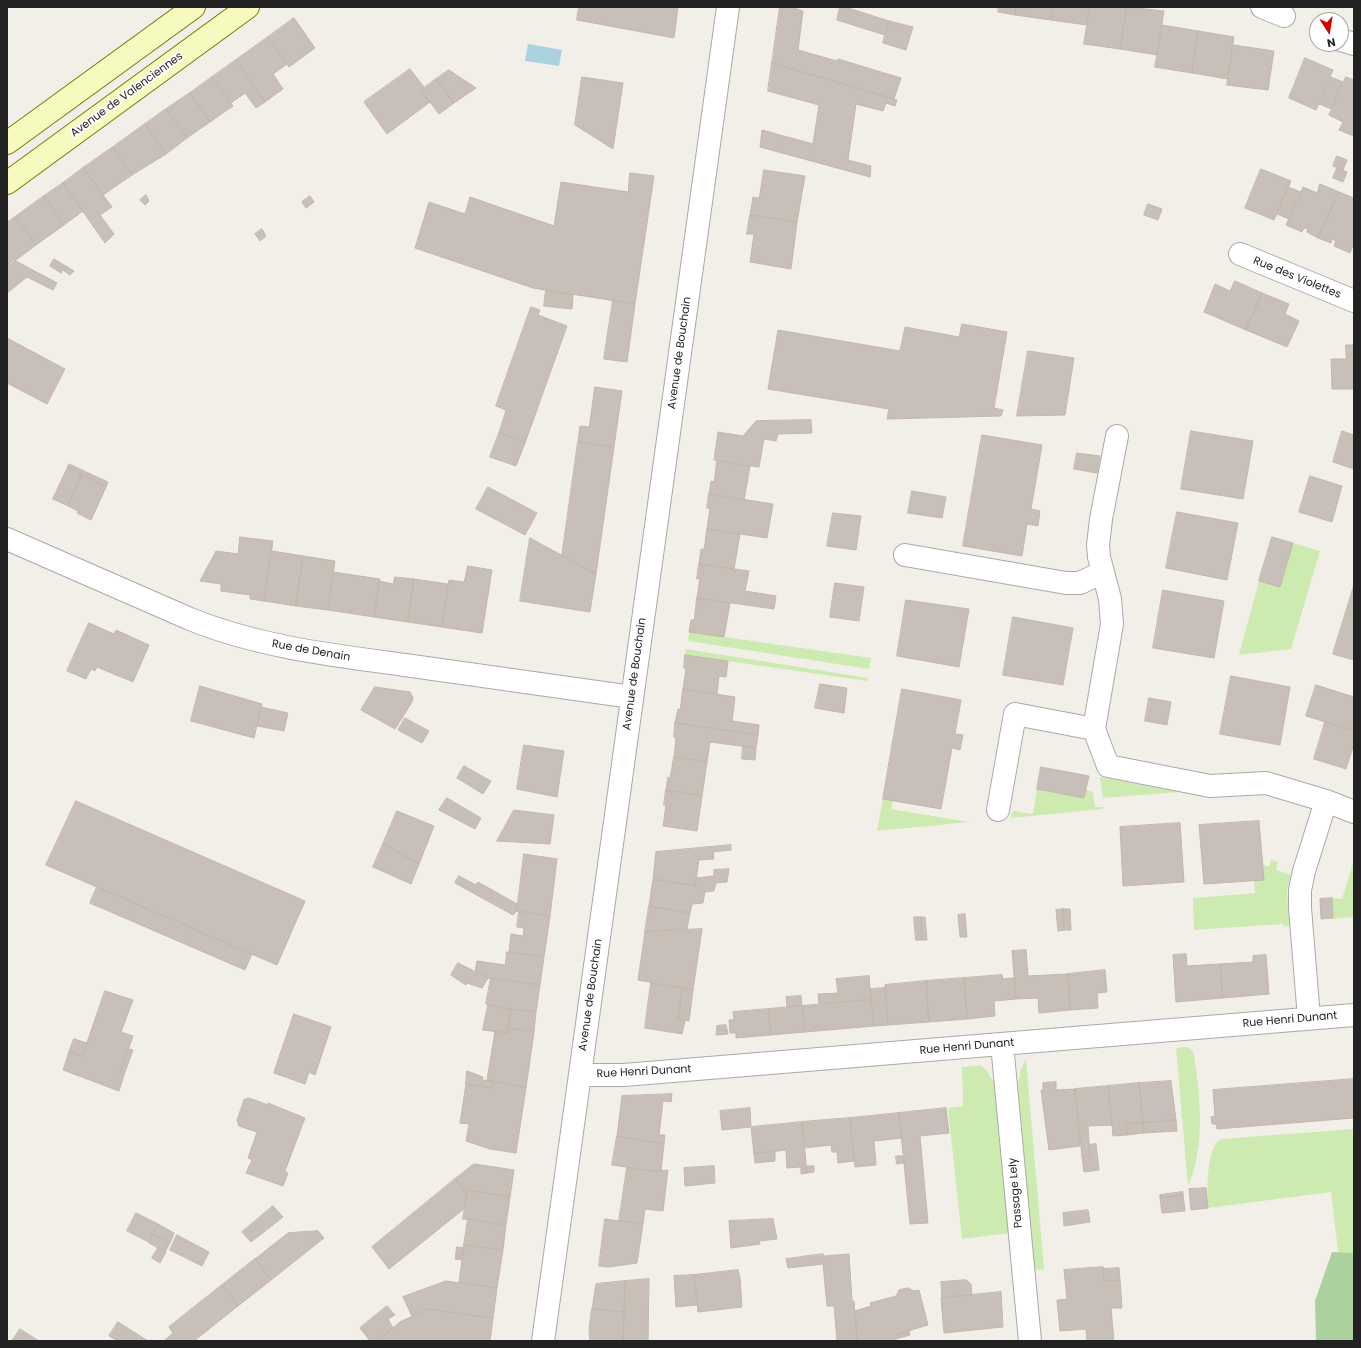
<!DOCTYPE html>
<html>
<head>
<meta charset="utf-8">
<style>
  body { margin:0 }
  #map { position:relative; width:1361px; height:1348px; overflow:hidden; background:#f2efe9; font-family:Poppins,sans-serif }
  canvas { display:block }
  .frame { position:absolute; inset:0; border:8px solid #222; pointer-events:none }
  .north { position:absolute; left:1309px; top:12px; width:40px; height:40px; box-sizing:border-box; background:#fff; border:1px solid #a7a7a7; border-radius:50%; rotate:168deg; font-size:11px; font-weight:700; line-height:16px; text-align:center; color:#222 }
  .north::after { content:''; display:block; margin:auto; width:14px; height:18px; background:#d40000; clip-path:polygon(50% 0,100% 100%,50% 72%,0 100%) }
</style>
</head>
<body>
<div id="map">
<canvas width="1361" height="1348"></canvas>
<div class="frame"></div>
<div class="north">N</div>
</div>
<script>
const c = document.querySelector('canvas').getContext('2d');
c.lineJoin = 'round';
function fillPath(path, color) { c.fillStyle = color; c.fill(path, 'evenodd'); }
function trace(path, color, width, dash) { c.strokeStyle = color; c.lineWidth = width; c.lineCap = dash ? 'butt' : 'round'; c.setLineDash(dash || []); c.stroke(path); }
function label(font, color, halo, rows, align = 'center') {
  c.font = font + ' Poppins,sans-serif'; c.lineWidth = 3.5; c.setLineDash([]); c.textBaseline = 'middle'; c.strokeStyle = halo; c.fillStyle = color; for (const [text, x, y, turn = 0] of rows) {
    c.save(); c.translate(x, y); c.rotate((+turn || 0) * Math.PI / 180); c.textAlign = isNaN(turn) ? turn : align; if (halo) c.strokeText(text, 0, 0); c.fillText(text, 0, 0); c.restore();
  }
}
fillPath(new Path2D(`
  M1293,543L1320,551L1291,649L1239,655L1259,581L1280,587Z
  M689,632L871,658L869,669L688,641Z
  M686,649L868,678L867,681L685,655Z
  M1100,777L1179,792L1103,798Z
  M1037,789L1084,798L1086,790L1093,792L1095,807H1103V809L1011,818L1013,811L1033,814Z
  M883,799L893,801L891,809L969,822L877,831Z
  M1271,860L1278,862L1276,870L1291,875L1287,890L1290,926L1284,927L1283,924L1194,930L1193,898L1255,893L1254,880L1263,864L1269,867Z
  M1354,860V917L1333,919L1332,898L1342,899Z
  M1187,1047L1191,1049L1194,1054C1200,1096 1206,1146 1188,1186L1176,1048Z
  M1026,1059L1044,1269L1034,1270L1018,1084L1021,1069Z
  M981,1065L986,1070L995,1084L1009,1233L962,1239L948,1108L963,1106L962,1067Z
  M1354,1129V1341H1349L1331,1192L1208,1208C1207,1193 1206,1146 1221,1139Z`), '#cdebb0');
fillPath(new Path2D(`
  M1332,1252L1354,1253V1341H1316L1315,1301Z`), '#add19e');
fillPath(new Path2D(`
  M528,44L562,50L559,66L525,61Z`), '#aad3df');
const building = new Path2D(`
  M579,7H678L674,38L577,20Z
  M780,7H791L803,11L798,50L837,61L838,59L901,78L894,99L772,63Z
  M840,7H845L889,21L885,35L837,20Z
  M999,7H1016L1015,15L998,12Z
  M1016,7H1053L1051,20L1015,15Z
  M1053,7H1090L1087,25L1051,20Z
  M1090,7H1127L1120,49L1084,44Z
  M1127,7L1164,11L1157,55L1120,49Z
  M294,18L315,48L289,67L268,37Z
  M889,21L913,27L906,50L883,43Z
  M1162,25L1198,31L1192,73L1155,67Z
  M1198,31L1234,37L1228,79L1192,73Z
  M268,37L287,64L273,74L283,89L265,102L236,60Z
  M1233,45L1274,51L1268,90L1227,85Z
  M1305,58L1333,70L1316,110L1289,98Z
  M236,60L265,102L256,108L245,93L231,103L212,77Z
  M772,63L897,100L895,106L886,103L883,111L856,104L848,160L871,166L870,177L760,147L762,130L813,144L819,105L768,91Z
  M410,69L424,87L421,90L430,102L387,134L364,102Z
  M449,70L476,88L454,103L436,79Z
  M212,77L233,106L210,122L190,93Z
  M582,77L623,83L613,149L575,125Z
  M1331,77L1343,82L1332,109L1319,104Z
  M1346,77L1354,80V136L1339,130L1343,122L1329,115Z
  M436,79L454,103L439,114L421,90Z
  M190,93L210,122L187,138L166,109Z
  M166,109L187,138L166,154L145,124Z
  M145,124L166,154L132,175L113,147Z
  M113,147L132,175L103,195L83,168Z
  M1337,156L1347,160L1343,170L1333,166Z
  M83,168L112,207L100,215L114,234L105,243L63,183Z
  M1337,168L1347,172L1343,182L1333,178Z
  M1261,169L1291,181L1274,220L1245,208Z
  M764,170L805,176L797,222L750,215L753,197L759,198Z
  M630,173L654,176L635,304L533,288L415,248L429,202L465,214L470,197L554,226L561,182L628,192Z
  M63,183L83,211L64,225L44,196Z
  M1320,184L1339,192L1318,238L1307,232L1308,229L1304,228L1302,232L1286,225L1303,187L1317,193Z
  M1288,187L1301,192L1289,219L1277,214Z
  M1339,192L1354,198V243L1350,253L1334,246L1336,241L1332,239L1331,243L1318,238Z
  M146,195L149,201L145,205L140,200Z
  M44,196L64,225L36,245L15,217Z
  M310,196L314,202L306,208L302,202Z
  M1148,204L1162,209L1158,220L1144,215Z
  M750,215L797,222L791,269L750,262L754,234H747Z
  M15,217L36,245L7,267V223Z
  M262,229L266,236L260,241L255,234Z
  M54,259L74,271L70,275L63,270L61,273L50,266Z
  M14,260L57,283L53,290L27,277L7,293V266Z
  M1235,281L1262,293L1246,330L1204,312L1215,284L1230,291Z
  M546,290L573,295L572,309L544,306Z
  M1262,293L1289,304L1285,314L1299,321L1287,347L1246,330Z
  M613,300L635,304L627,362L604,359Z
  M531,307L540,310L538,315L567,326L525,443L499,433L506,410L496,406Z
  M962,324L1007,332L994,408L1003,410L1001,416L887,419L889,409L768,389L778,330L900,351L905,327L959,337Z
  M7,338L65,369L47,404L7,383Z
  M1346,345H1354V389H1332L1331,359H1346Z
  M1028,351L1074,358L1065,415L1017,416Z
  M595,387L622,391L614,447L578,442L580,426L589,427Z
  M811,420L812,433L778,434L776,441L764,439L759,467L714,460L718,432L743,436L756,421Z
  M1191,431L1253,441L1243,499L1181,489Z
  M1342,431L1354,435V469L1333,462Z
  M499,433L525,443L516,466L490,457Z
  M982,435L1042,445L1031,509L1040,511L1038,526L1027,524L1022,556L963,546Z
  M578,442L614,447L596,574L562,556Z
  M1077,453L1100,456L1097,473L1074,469Z
  M717,461L750,466L744,500L709,494L711,481L714,482Z
  M69,464L108,482L106,487L68,467Z
  M68,467L82,474L68,506L53,499Z
  M82,474L106,487L91,520L77,513L78,511L68,506Z
  M1310,476L1342,486L1332,522L1299,512Z
  M488,487L537,513L525,535L476,509Z
  M912,491L946,497L942,518L908,513Z
  M709,494L773,504L767,538L707,529L710,508H707Z
  M1177,512L1238,523L1227,580L1166,568Z
  M833,513L861,516L856,550L827,546Z
  M707,529L740,534L734,569L699,564L701,549H704Z
  M240,537L273,541L264,601L250,599V595L221,591V584L200,581L216,551L238,554Z
  M1272,537L1293,543L1280,587L1259,581Z
  M530,538L596,574L590,612L520,601Z
  M272,551L303,556L296,606L264,601Z
  M303,556L335,561L328,610L296,606Z
  M699,564L749,571L745,591L776,596L774,609L697,598L700,578L697,579Z
  M468,566L492,570L482,633L442,627L449,580L464,582Z
  M333,572L380,579L374,617L328,610Z
  M395,577L414,579L408,622L374,617L379,581L393,584Z
  M414,579L448,584L442,627L408,622Z
  M835,583L864,587L859,621L830,617Z
  M1354,585V660L1333,654Z
  M1163,590L1224,601L1214,658L1153,648Z
  M697,598L730,603L724,637L689,632L691,620H694Z
  M906,600L969,609L959,667L897,656Z
  M1013,617L1073,628L1063,685L1003,675Z
  M89,623L114,634L116,630L149,645L133,682L97,667L95,671L91,669L86,679L67,671Z
  M685,655L728,661L726,677L719,676L717,694L683,689L686,669L684,668Z
  M1231,676L1290,687L1280,745L1220,734Z
  M820,684L847,688L844,713L815,708Z
  M1316,685L1354,697V731L1306,716Z
  M200,686L262,704L254,738L191,721Z
  M375,687L410,692L413,698L412,702L395,729L361,710Z
  M683,689L735,697L732,721L759,725L758,735L675,723L678,709H680Z
  M902,689L961,700L955,734L963,735L960,750L952,748L941,809L883,799Z
  M1149,698L1171,702L1167,725L1145,721Z
  M261,707L288,713L284,731L257,726Z
  M405,718L429,731L422,743L398,730Z
  M1325,722L1354,731V744L1346,769L1314,759Z
  M675,723L758,735L756,748L710,742L707,762L674,757L676,738L674,737Z
  M524,745L564,751L557,797L517,789Z
  M743,746L756,748L755,760L742,759Z
  M674,757L707,762L702,796L666,790L668,777L670,778Z
  M464,766L491,781L483,794L457,778Z
  M1041,767L1089,776L1084,798L1037,789Z
  M666,790L702,796L697,831L663,826L666,805H664Z
  M447,798L481,818L475,829L439,810Z
  M76,801L305,901L277,965L46,865Z
  M514,810L554,815L550,844L497,841Z
  M397,811L434,826L419,864L383,844Z
  M1259,821L1264,880L1204,884L1199,825Z
  M1180,823L1184,882L1123,886L1120,827Z
  M383,844L419,864L411,884L373,867Z
  M731,845V850L713,852L714,859L699,860L695,886L653,879L656,852Z
  M524,854L557,859L550,916L517,911Z
  M729,869L727,882L716,883L714,891L705,892L703,903L692,904L690,913L649,906L653,879L695,886L696,878L714,876V870Z
  M459,876L476,885L478,882L517,904V911L513,915L455,883Z
  M97,887L252,954L245,970L90,903Z
  M1332,898L1333,918L1321,919L1320,899Z
  M649,906L690,913L687,929L645,932Z
  M1063,909L1064,930L1058,931L1056,910Z
  M1063,909H1070L1071,930H1064Z
  M519,911L550,916L544,957L509,952L511,934L523,936L524,928L517,927Z
  M965,914L967,937H960L958,915Z
  M914,917H921L922,940H916Z
  M921,917H925L927,940H922Z
  M702,929L693,990L638,980L645,932Z
  M1026,950L1028,976L1068,974L1070,1010L1039,1013L1038,998L1016,999L1012,951Z
  M507,952L544,957L540,985L488,978L475,972L477,961L505,965Z
  M1186,954L1187,966L1220,964L1223,998L1176,1002L1173,955Z
  M1266,955L1269,994L1223,998L1220,964L1253,962V956Z
  M458,963L488,978L482,988L467,983L466,985L451,975Z
  M1105,970L1107,992L1097,993L1098,1008L1070,1010L1068,974Z
  M1002,975L1003,979L1014,978L1016,999L994,1001L995,1016L967,1019L964,978Z
  M869,976L871,1000L819,1004L818,994L838,993L836,979Z
  M491,978L540,985L536,1012L494,1007L486,1004Z
  M964,978L967,1019L929,1022L926,981Z
  M926,981L929,1022L888,1025L885,985Z
  M651,983L683,988L678,1019L685,1021L682,1034L645,1028Z
  M683,988L693,990L689,1021L678,1019Z
  M885,988L888,1025L874,1026L870,989Z
  M105,991L133,1000L121,1032L133,1036L120,1073L124,1075L119,1091L63,1070L69,1052L82,1056Z
  M801,996L802,1006L787,1007L786,997Z
  M871,1000L874,1026L805,1032L802,1006Z
  M488,1005L511,1009L508,1033L483,1030Z
  M802,1006L805,1032L771,1035L768,1009Z
  M511,1009L536,1012L534,1032L508,1028Z
  M768,1009L771,1035L736,1038V1033H730L729,1020H734L733,1012Z
  M294,1014L331,1027L315,1075L309,1072L305,1084L274,1073Z
  M726,1025L728,1034L716,1035L717,1026Z
  M508,1028L534,1032L526,1088L487,1080L495,1031L508,1033Z
  M74,1039L87,1043L82,1056L69,1052Z
  M129,1049L133,1050L124,1075L120,1073Z
  M467,1071L483,1077L482,1080L493,1081L492,1088L466,1084Z
  M1354,1079V1118L1217,1129L1216,1124H1212L1211,1117L1215,1116L1213,1090Z
  M493,1081L526,1088L516,1153L490,1149L466,1141L469,1124L460,1123L466,1084L492,1088Z
  M1171,1081L1176,1120L1143,1123L1139,1083Z
  M1056,1082V1090L1075,1089L1080,1146L1049,1150L1041,1090L1043,1091V1083Z
  M1139,1083L1143,1123L1126,1124L1127,1135L1113,1136L1108,1086Z
  M1108,1086L1112,1125L1088,1126L1090,1156L1082,1157L1075,1089Z
  M672,1094L671,1102L663,1101L659,1135H665L664,1144L617,1136L622,1096Z
  M249,1098L268,1105V1103L305,1118L285,1171L288,1173L283,1186L246,1173L252,1160L248,1158L257,1132L239,1126L237,1120L244,1100Z
  M750,1108L751,1127L722,1130L720,1111Z
  M946,1108L949,1133L920,1136L928,1223L910,1224L899,1113Z
  M899,1113L902,1138L874,1141L876,1165L855,1167L850,1118Z
  M850,1118L854,1161L838,1163L837,1152H832L831,1145L804,1148L802,1122Z
  M1176,1120L1177,1131L1144,1133L1143,1123Z
  M802,1122L807,1173L801,1174V1167L787,1168L786,1150L754,1154L751,1127Z
  M1143,1123L1144,1133L1127,1135L1126,1124Z
  M617,1136L664,1144L661,1171H653L612,1165Z
  M1096,1144L1099,1170L1084,1172L1082,1157L1090,1156L1089,1145Z
  M775,1151V1161L755,1163L754,1154Z
  M896,1156H904V1163L897,1164Z
  M474,1164L514,1170L510,1197L468,1190L467,1194L455,1179Z
  M714,1166L715,1183L685,1186L684,1168Z
  M806,1166H814V1172L807,1173Z
  M627,1168L653,1171L668,1170L663,1211L645,1209L643,1224L619,1221Z
  M455,1179L467,1194L465,1208L389,1269L372,1247Z
  M1206,1188L1208,1208L1191,1210L1189,1189Z
  M468,1190L510,1197L506,1225L463,1219Z
  M1183,1192V1195L1160,1198V1195Z
  M1183,1195L1185,1211L1162,1213L1160,1198Z
  M273,1206L283,1217L251,1242L242,1232Z
  M1088,1210L1090,1222L1064,1226L1063,1213Z
  M136,1213L158,1224L149,1242L127,1231Z
  M468,1219L506,1225L503,1250L464,1245Z
  M605,1219L643,1224L637,1263L609,1267L599,1266Z
  M773,1219L777,1239L759,1241L760,1244L731,1248L729,1221Z
  M158,1224L174,1233L170,1243L153,1234Z
  M318,1231L324,1238L271,1280L255,1259L288,1233Z
  M153,1234L170,1243L165,1252L149,1243Z
  M177,1235L209,1252L202,1266L170,1250Z
  M464,1245L503,1250L497,1288L459,1282L462,1260L455,1259L456,1254L463,1255Z
  M457,1247L464,1248L463,1255L456,1254Z
  M158,1248L166,1252L160,1263L152,1258Z
  M823,1254L824,1256L849,1254L852,1301H854L857,1341H837L834,1306H827L823,1264L788,1268L786,1259Z
  M255,1259L271,1280L238,1306L222,1285Z
  M1103,1267L1104,1281L1120,1280L1122,1308H1111L1114,1341H1087L1086,1329L1060,1331L1057,1300L1067,1299L1064,1270Z
  M1119,1268L1120,1280L1104,1281L1103,1269Z
  M738,1270L740,1278L742,1307L698,1312L694,1275Z
  M694,1275L697,1305L676,1307L674,1276Z
  M649,1279L648,1341H623L625,1281Z
  M966,1280L971,1284L972,1295L942,1298L941,1282Z
  M446,1281L497,1288L493,1318L428,1309L412,1316L403,1297Z
  M625,1281L624,1312L592,1309L596,1284Z
  M222,1285L238,1306L194,1341H164L173,1333L169,1327Z
  M908,1288L914,1291L919,1290L928,1325L898,1334L899,1338L889,1341H857L855,1311L871,1306L870,1303L896,1296L899,1290Z
  M1001,1292L1003,1327L944,1333L941,1298Z
  M387,1306L395,1315L388,1319L393,1328L377,1341H370L360,1328Z
  M428,1309L493,1318L490,1341H377L400,1322Z
  M592,1309L624,1312L623,1341H590L589,1331Z
  M118,1322L148,1341H118L109,1336Z
  M20,1329L39,1341H12Z
  M909,1331L910,1335L899,1338L898,1334Z`);
fillPath(building, '#c7bfb8');
trace(building, '#c4b6ab', 1);
const street = new Path2D(`
  M1262,7L1284,16
  M1341,40L1354,44
  M1240,254L1354,301
  M1117,436L1101,519L1098,545L1099,557L1110,599L1112,624L1094,729L1108,766L1210,786L1266,783L1326,801
  M7,539L190,619C259,647 332,655 405,665C481,676 557,686 632,697
  M905,555L1066,583H1080L1103,572
  M998,810L1015,714L1094,729
  M1309,1018L1300,908V890L1304,871L1326,801L1354,812
  M1002,1044L1030,1341
  M580,1075H624L1354,1015
  M543,1341L728,7`);
const secondary = new Path2D(`
  M7,143L194,7
  M7,183L248,7`);
trace(street, '#a9a9a9', 24);
trace(secondary, '#707d05', 24);
trace(street, '#fff', 22);
trace(secondary, '#f7fabf', 22);
label('11px', '#222', '#fff', [
  ["Avenue de Valenciennes",127,95,-36],
  ["Rue des Violettes",1297,278,22],
  ["Avenue de Bouchain",680,353,-82],
  ["Rue de Denain",311,651,10],
  ["Avenue de Bouchain",635,674,-82],
  ["Avenue de Bouchain",591,995,-82],
  ["Rue Henri Dunant",1290,1020,-5],
  ["Rue Henri Dunant",967,1047,-5],
  ["Rue Henri Dunant",644,1072,-3],
  ["Passage Lely",1016,1193,-95]
]);
</script>
</body>
</html>
